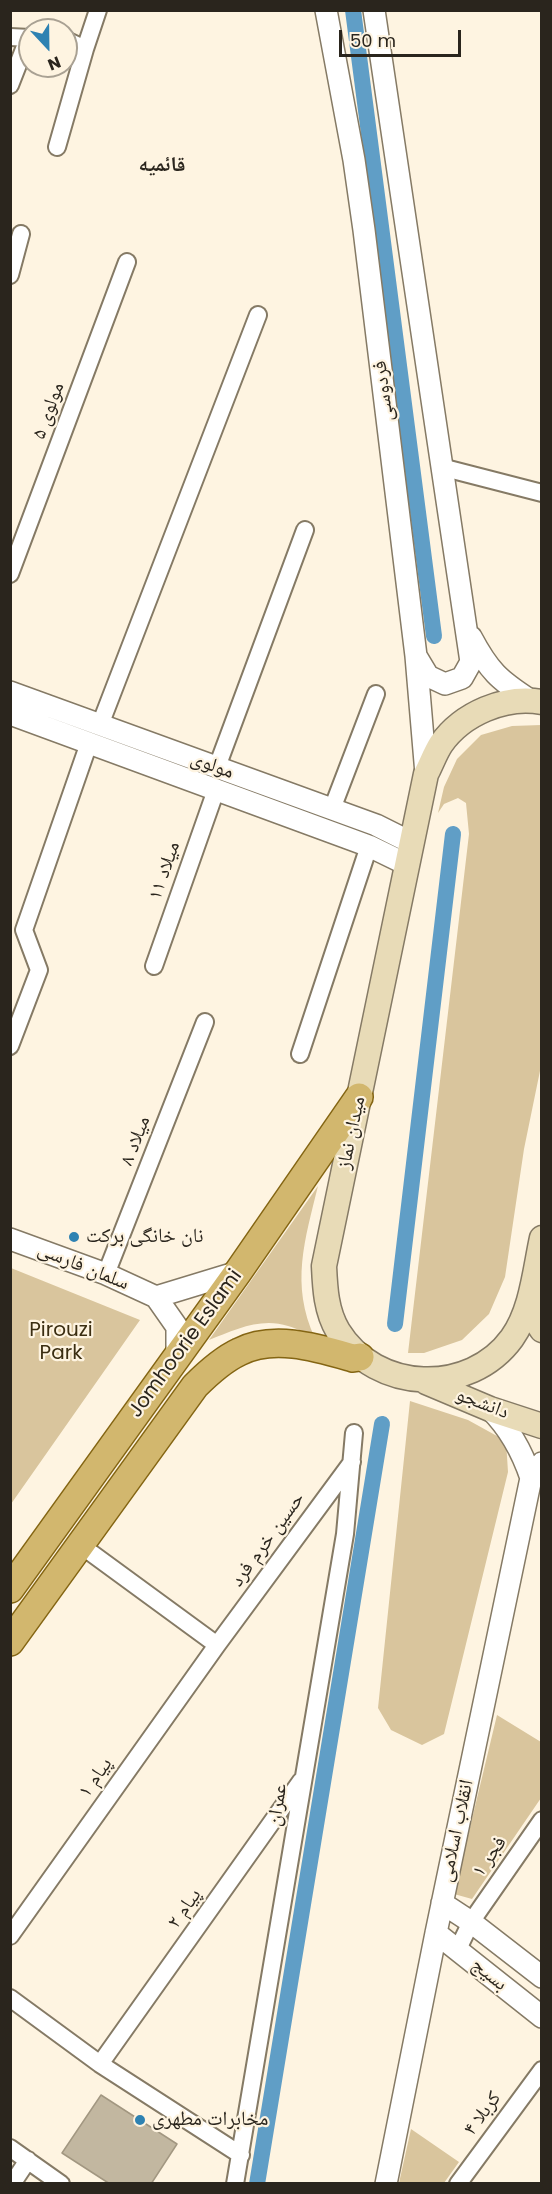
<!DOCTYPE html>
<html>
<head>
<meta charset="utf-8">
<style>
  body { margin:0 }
  #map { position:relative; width:552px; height:2194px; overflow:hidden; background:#fef4e1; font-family:Poppins,sans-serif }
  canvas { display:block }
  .frame { position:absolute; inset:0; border:12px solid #2a251d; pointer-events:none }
  .north { position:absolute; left:18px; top:18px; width:60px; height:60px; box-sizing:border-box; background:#fef4e1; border:2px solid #a9a193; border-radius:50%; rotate:158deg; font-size:16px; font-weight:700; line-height:24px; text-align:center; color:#2a251d }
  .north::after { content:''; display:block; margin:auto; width:21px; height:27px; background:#2e82b2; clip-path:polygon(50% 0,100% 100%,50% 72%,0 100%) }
  .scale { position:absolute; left:339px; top:30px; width:122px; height:27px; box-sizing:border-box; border:3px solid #2a251d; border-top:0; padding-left:8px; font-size:18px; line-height:21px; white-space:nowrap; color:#2a251d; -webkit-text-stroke:4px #fef4e1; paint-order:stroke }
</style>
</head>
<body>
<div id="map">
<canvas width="552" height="2194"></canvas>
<div class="frame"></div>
<div class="north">N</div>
<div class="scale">50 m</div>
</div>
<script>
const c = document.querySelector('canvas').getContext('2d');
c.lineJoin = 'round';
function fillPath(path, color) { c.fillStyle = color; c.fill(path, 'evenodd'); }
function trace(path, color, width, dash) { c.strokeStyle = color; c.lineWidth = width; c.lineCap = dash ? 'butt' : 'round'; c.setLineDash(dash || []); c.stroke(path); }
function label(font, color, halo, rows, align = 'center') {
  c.font = font + ' Poppins,"Noto Naskh Arabic",sans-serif'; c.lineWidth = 4.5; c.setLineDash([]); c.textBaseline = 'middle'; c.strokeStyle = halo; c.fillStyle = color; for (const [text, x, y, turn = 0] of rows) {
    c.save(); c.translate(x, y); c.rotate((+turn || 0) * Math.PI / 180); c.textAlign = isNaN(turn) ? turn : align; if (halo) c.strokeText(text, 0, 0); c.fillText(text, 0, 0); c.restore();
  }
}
fillPath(new Path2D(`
  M541,725V1066L524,1149L505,1277L489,1314L462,1340L424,1353H408L469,834L466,803L458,798L444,804L438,813L444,787L457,759L481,735L512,726Z
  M318,1186C305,1239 290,1285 315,1338C306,1334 297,1328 288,1326C261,1317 234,1330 209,1340Z
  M11,1268L140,1320L11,1504Z
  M410,1401L468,1420L506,1441L508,1472L444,1734L422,1745L391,1730L378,1708Z
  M497,1715L541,1742V1798L472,1899L454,1894Z
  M411,2129L459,2162L444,2183H399Z`), '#d9c59d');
trace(new Path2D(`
  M353,10L434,636
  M395,1324L453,834
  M257,2184L382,1424`), '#609ec6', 16);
const building = new Path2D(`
  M101,2095L177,2144L151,2184H110L62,2153Z`);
fillPath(building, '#c2b7a0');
trace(building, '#a29781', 1.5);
const minor = new Path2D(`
  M10,37L30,38
  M85,49L98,10
  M10,85L28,39
  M57,147L85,49L66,40
  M10,275L21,234
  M441,467L542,493
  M10,574L127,262
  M100,725L258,315
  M217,767L305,530
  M332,809L376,694
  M154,966L216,790
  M10,1046L39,970L24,930L89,743
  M300,1054L369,846
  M106,1274L205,1022
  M79,1544L217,1645
  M10,1936L217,1645L352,1462
  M458,1949L471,1922L542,1820
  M10,1998L100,2064L241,2155
  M100,2064L301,1781
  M10,2148L61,2184
  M12,2184L28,2160
  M235,2184L345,1534L354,1433
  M458,2184L542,2070`);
const tertiary = new Path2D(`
  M326,10L354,160L364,230L416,656L426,774
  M374,10L471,662L462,678L445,684L428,676L416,656
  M471,637C489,671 499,680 530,700
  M10,692L376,825L412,843
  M10,714L369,846L408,865
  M10,1239L106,1274L156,1297
  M156,1297L238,1272
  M156,1297L177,1327V1357
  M490,1409C510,1429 522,1451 531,1478
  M442,1903L471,1922L542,1977
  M436,1933L542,2017
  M386,2184L436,1933L531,1478L542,1463`);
const secondary = new Path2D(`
  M542,702C505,695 462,714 441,744C435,753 431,765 426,774L324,1266C325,1288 326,1311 338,1331C376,1393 470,1396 512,1338C532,1310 535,1270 542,1238
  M527,1307L542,1330
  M426,1382L490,1409L542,1426`);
const primary = new Path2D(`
  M10,1589L238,1272L359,1097
  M10,1642L195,1386C208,1373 222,1360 239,1352C274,1334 318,1348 353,1358L360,1357`);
trace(minor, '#857a65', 20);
trace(tertiary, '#857a65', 24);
trace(secondary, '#857a65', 27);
trace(primary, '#846513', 30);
trace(minor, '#fff', 16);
trace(tertiary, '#fff', 21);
trace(secondary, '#e8dbb7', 24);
trace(primary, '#d2b76e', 27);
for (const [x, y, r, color] of [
  [74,1237,6,"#2e82b2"],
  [140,2120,6,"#2e82b2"]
]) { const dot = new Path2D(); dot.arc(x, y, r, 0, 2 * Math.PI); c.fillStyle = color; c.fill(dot); trace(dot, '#fef4e1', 2); }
label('20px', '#2a251d', '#fef4e1', [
  ["فردوسی",384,391,-97],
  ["مولوی ۵",49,411,-70],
  ["مولوی",212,766,20],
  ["میلاد ۱۱",165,871,-71],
  ["میدان نماز",352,1133,-78],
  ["میلاد ۸",136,1141,-69],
  ["سلمان فارسی",83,1267,22],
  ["Jomhoorie Eslami",186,1344,-54],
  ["دانشجو",482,1404,21],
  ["حسین خرم فرد",268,1540,-54],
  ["پیام ۱",96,1778,-55],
  ["عمران",278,1805,-81],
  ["انقلاب اسلامی",457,1831,-78],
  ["فجر ۱",490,1857,-55],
  ["پیام ۲",185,1909,-55],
  ["بسیج",489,1975,39],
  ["کربلا ۴",483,2114,-54]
]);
label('20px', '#2a251d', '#fef4e1', [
  ["نان خانگی برکت",86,1237],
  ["مخابرات مطهری",152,2120]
], 'left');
label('20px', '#3b2e12', '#fef4e1', [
  ["Pirouzi",61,1331],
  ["Park",61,1354]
]);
label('bold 21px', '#2a251d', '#fef4e1', [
  ["قائمیه",162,166]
]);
</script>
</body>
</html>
